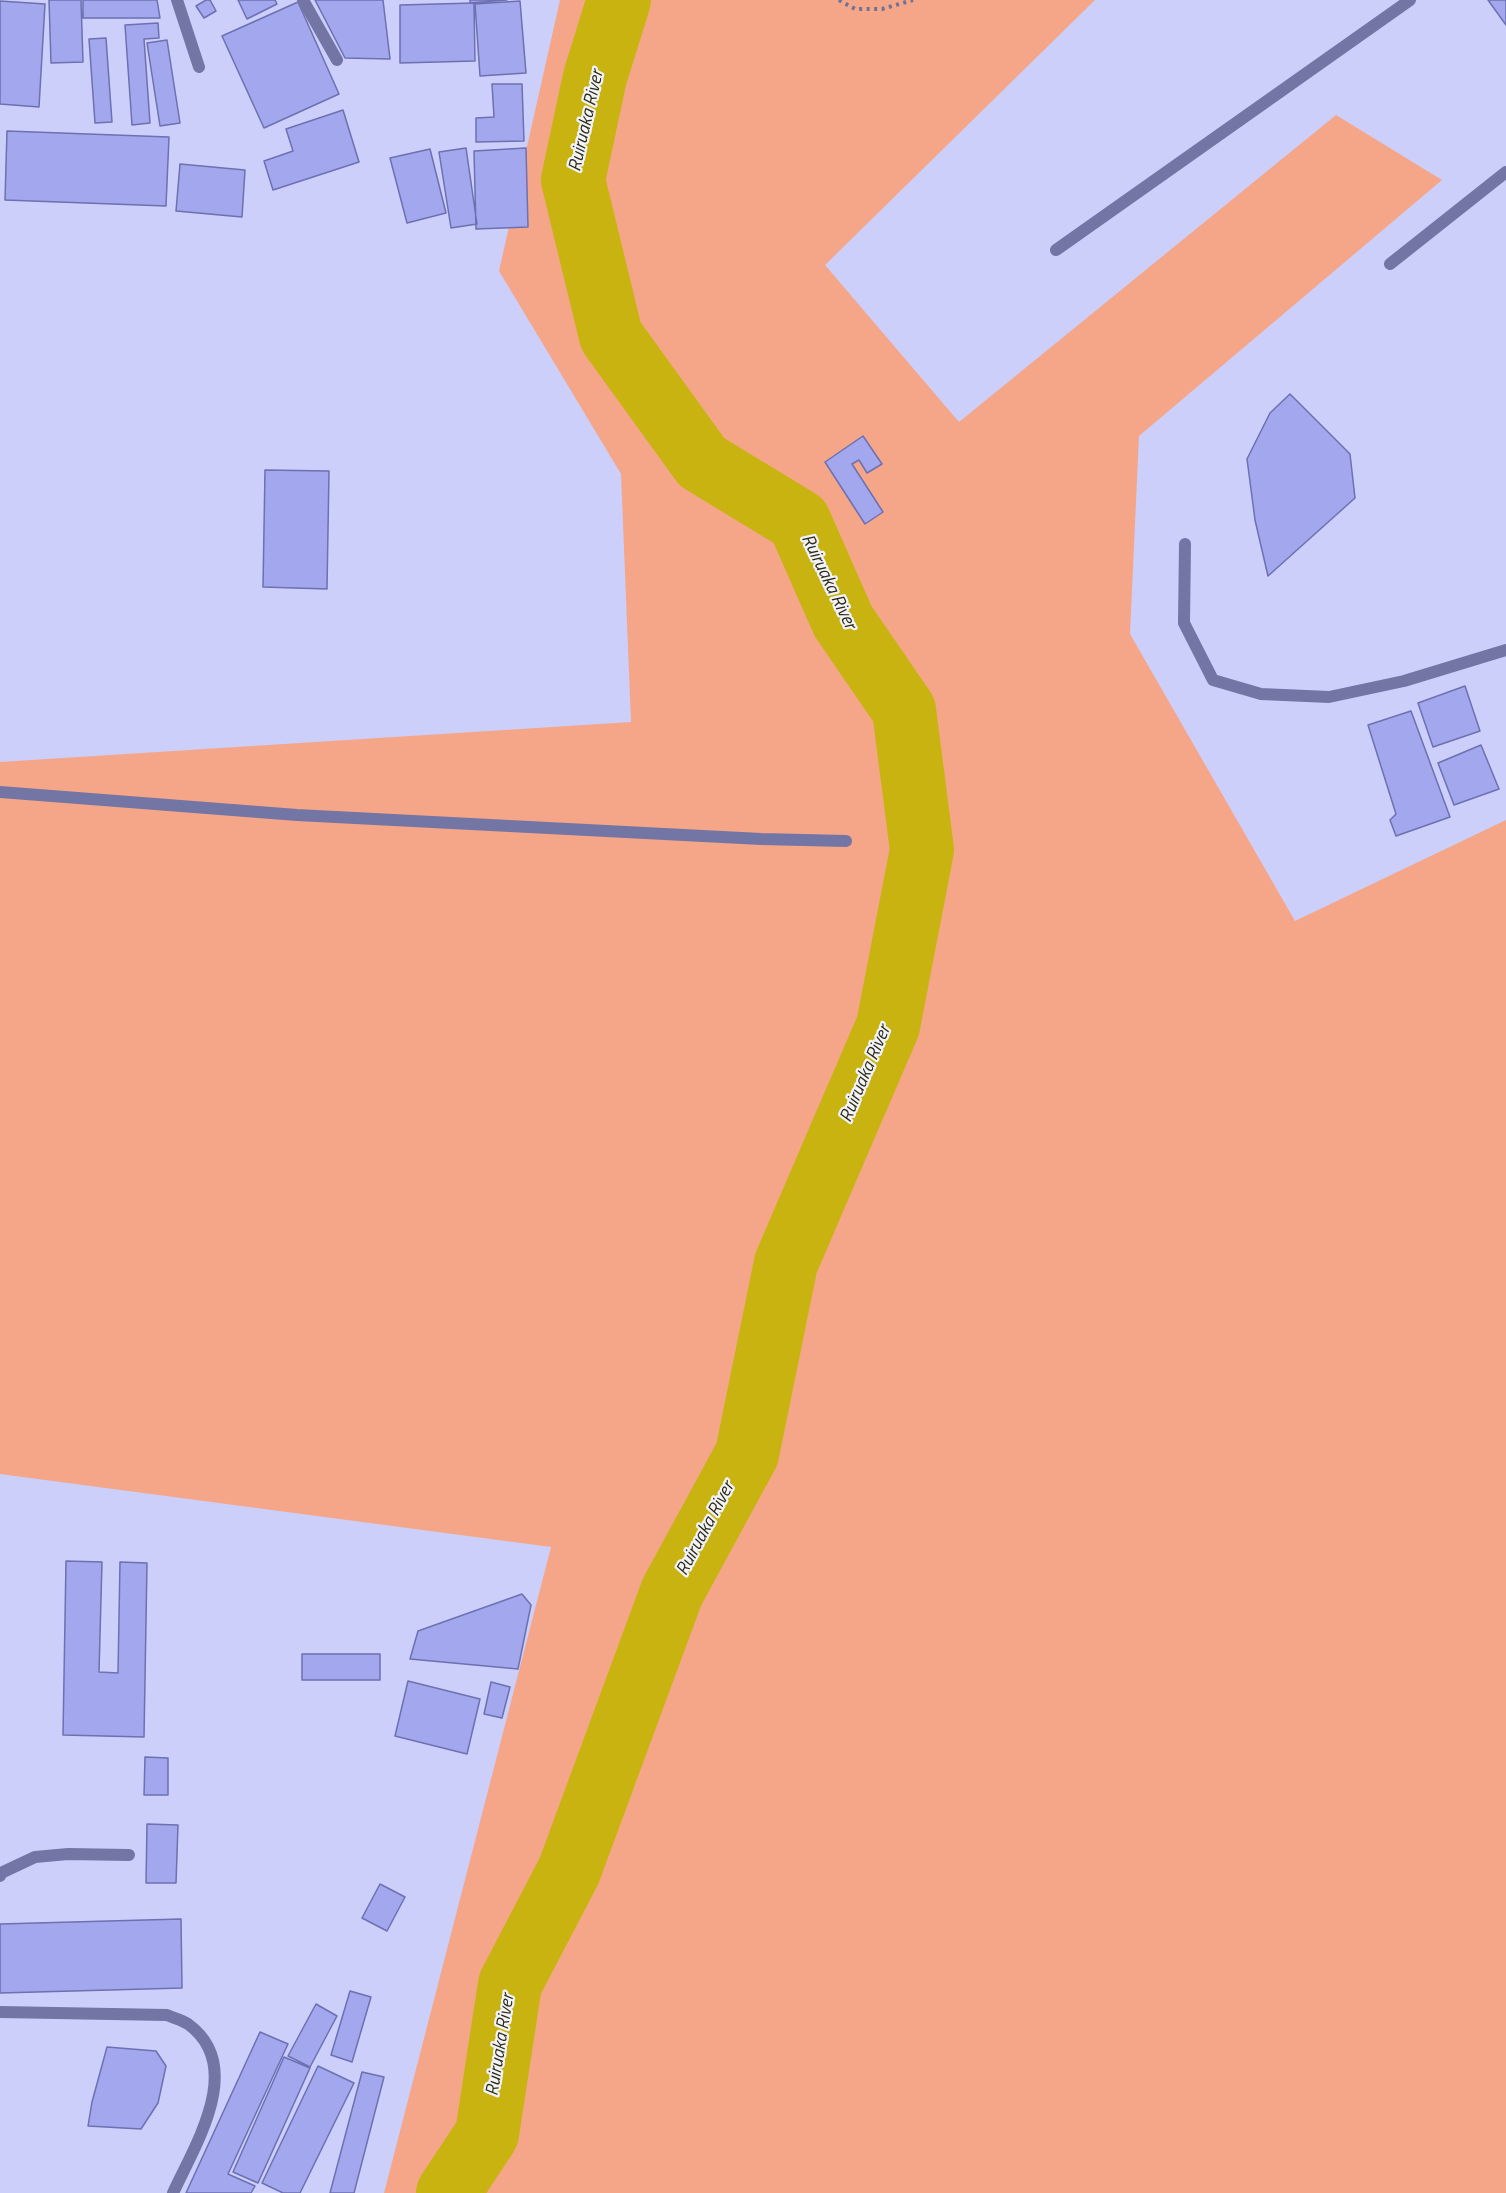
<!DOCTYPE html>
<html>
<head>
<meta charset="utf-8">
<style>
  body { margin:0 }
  canvas { display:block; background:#cbcffa }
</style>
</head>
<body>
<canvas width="1506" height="2193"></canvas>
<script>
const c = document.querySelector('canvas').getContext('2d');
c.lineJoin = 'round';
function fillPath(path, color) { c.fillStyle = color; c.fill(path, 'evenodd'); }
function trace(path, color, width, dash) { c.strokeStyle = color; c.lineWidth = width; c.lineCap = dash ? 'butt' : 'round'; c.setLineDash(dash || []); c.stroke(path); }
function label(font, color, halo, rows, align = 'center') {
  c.font = font + ' "Titillium Web",sans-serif'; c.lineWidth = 4.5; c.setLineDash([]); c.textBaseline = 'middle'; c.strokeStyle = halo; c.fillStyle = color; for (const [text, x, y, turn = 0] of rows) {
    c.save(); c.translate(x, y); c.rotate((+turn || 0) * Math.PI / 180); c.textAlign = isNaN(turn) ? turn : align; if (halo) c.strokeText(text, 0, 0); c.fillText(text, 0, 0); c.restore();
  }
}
fillPath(new Path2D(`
  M560,0H1095L825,265L959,422L1336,115L1442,180L1139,436L1130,634L1295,921L1506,820V2193H384L551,1547L0,1474V762L631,722L621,474L499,271Z`), '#f5a689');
trace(new Path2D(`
  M448,2193L487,2134L510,1984L569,1871L672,1592L747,1454L786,1263L888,1026L922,850L904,710L843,621L799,521L702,462L611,336L573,180L595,77L619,0`), '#c8b310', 64);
const building = new Path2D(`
  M49,0H81L83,62L51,63Z
  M83,0H157L160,18H83Z
  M206,0H210L216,11L204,18L196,6Z
  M238,0H275L277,4L247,19Z
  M315,0H383L390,59L345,58Z
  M470,0H507L470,3Z
  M1488,0H1506V25Z
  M0,1L45,4L39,107L0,104Z
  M520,1L526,73L480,76L475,4Z
  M298,2L339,94L264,128L222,36Z
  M474,3L475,61L400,63V5Z
  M158,23L159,38L144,39L150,123L132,125L125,25Z
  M106,38L112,122L95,123L89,39Z
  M167,40L180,123L160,126L147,43Z
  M492,84H522L524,141L476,142V118L494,117Z
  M343,110L359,162L273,190L264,161L293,151L286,129Z
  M7,131L169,137L166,206L5,200Z
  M466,148L477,224L451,228L439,152Z
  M526,148L528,227L476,229L474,151Z
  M430,149L446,213L407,223L390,158Z
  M180,164L245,170L242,217L176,211Z
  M1290,394L1350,454L1355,498L1268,576L1255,520L1247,459L1270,413Z
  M863,436L882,464L867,473L859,460L852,464L883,512L865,524L825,462Z
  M265,470L329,471L327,589L263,587Z
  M1465,686L1480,731L1433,747L1418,703Z
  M1411,711L1450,817L1396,836L1390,820L1396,814L1368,725Z
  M1481,745L1499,789L1454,805L1438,763Z
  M66,1561L102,1562L99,1672L118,1673L120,1562L147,1563L144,1737L63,1735Z
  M522,1594L531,1605L518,1669L410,1659L418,1631Z
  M302,1654H380V1680H302Z
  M408,1681L480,1699L467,1754L395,1736Z
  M491,1682L510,1687L502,1718L484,1714Z
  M145,1757L168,1758V1795H144Z
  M147,1824L178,1825L176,1883H146Z
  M380,1884L405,1897L387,1931L362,1918Z
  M181,1919L182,1988L0,1993V1924Z
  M350,1991L371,1997L352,2062L331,2055Z
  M316,2004L337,2016L310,2067L288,2056Z
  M260,2032L288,2044L228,2174L255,2186L251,2193H186Z
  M107,2047L156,2051L166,2066L158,2103L141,2129L88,2126L92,2102Z
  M284,2057L310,2068L258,2183L233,2172Z
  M318,2066L354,2083L300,2193H283L262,2183Z
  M362,2072L384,2077L354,2193H330Z`);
fillPath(building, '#a3a7ed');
trace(building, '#6d70b1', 1.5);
trace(new Path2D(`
  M839,0L855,9H882L913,0`), '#707395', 4, [3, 4.5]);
trace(new Path2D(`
  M0,792L297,815L761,839L846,841
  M0,1876L1,1873L35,1857L68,1854L129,1855`), '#7376a4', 12);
trace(new Path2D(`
  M177,0L199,67
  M303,0L337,60
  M1056,250L1410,0
  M1390,264L1506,172
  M1185,544L1184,623L1213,680L1261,694L1329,697L1404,681L1506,650
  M0,2012L167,2015C174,2018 182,2020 188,2024C246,2066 195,2145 173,2193`), '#7376a4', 12);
label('italic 18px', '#2e2b14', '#f2f3fa', [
  ["Ruiruaka River",587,121,-77],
  ["Ruiruaka River",828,582,64],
  ["Ruiruaka River",866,1074,-67],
  ["Ruiruaka River",706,1529,-62],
  ["Ruiruaka River",501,2045,-81]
]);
</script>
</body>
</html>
